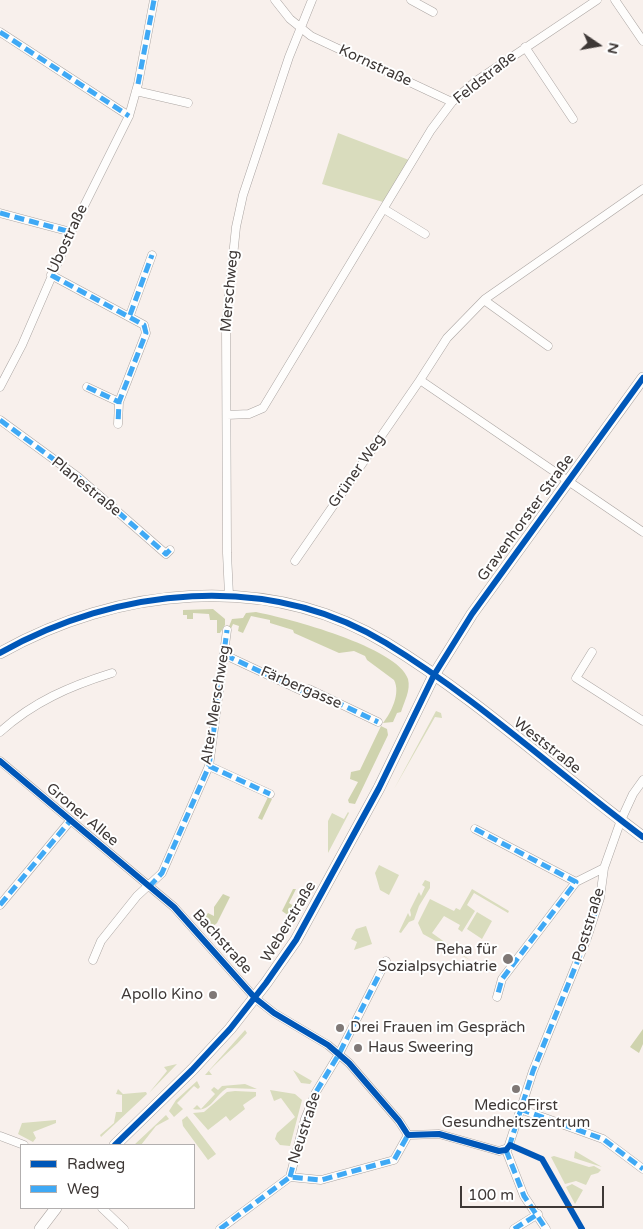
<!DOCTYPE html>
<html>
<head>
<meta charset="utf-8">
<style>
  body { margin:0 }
  #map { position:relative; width:643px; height:1229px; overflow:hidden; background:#f8f0ec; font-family:"Varela Round",sans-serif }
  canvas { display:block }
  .legend { position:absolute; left:20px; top:1144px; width:175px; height:65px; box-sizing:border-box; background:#fff; border:1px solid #b2afaf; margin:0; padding:6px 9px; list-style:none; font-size:15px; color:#3e3836 }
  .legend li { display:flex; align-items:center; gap:10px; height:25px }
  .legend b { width:25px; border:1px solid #b2afaf }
  .north { position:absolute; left:573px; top:20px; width:50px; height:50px; -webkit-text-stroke:4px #fff; paint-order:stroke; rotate:102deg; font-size:14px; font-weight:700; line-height:20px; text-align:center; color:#3e3836 }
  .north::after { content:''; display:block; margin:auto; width:18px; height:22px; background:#3e3836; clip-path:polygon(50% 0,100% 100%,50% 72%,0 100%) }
  .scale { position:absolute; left:460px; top:1186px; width:144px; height:22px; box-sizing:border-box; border:2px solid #3e3836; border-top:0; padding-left:6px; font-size:15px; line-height:18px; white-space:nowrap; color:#3e3836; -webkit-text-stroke:4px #fff; paint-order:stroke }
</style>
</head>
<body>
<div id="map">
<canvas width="643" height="1229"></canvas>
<ul class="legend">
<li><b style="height:6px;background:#0057b8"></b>Radweg</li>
<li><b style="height:6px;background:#3fa9f5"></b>Weg</li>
</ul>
<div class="north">N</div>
<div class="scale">100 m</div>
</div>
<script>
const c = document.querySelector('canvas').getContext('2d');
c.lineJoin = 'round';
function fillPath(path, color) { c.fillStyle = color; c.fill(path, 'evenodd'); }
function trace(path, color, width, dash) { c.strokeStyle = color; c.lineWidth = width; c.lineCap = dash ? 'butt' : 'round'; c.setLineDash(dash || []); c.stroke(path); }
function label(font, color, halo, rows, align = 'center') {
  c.font = font + ' "Varela Round",sans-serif'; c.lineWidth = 4; c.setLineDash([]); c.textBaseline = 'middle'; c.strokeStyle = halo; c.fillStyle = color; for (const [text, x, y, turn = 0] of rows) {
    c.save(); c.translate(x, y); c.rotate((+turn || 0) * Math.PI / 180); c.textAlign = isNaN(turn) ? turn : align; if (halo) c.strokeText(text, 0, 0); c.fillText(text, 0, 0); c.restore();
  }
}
fillPath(new Path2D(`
  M338,133L409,160L383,202L322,184Z
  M436,711L441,713L442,718L435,717L394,789Z
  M348,812L349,813L328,853V821L332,813L344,819Z
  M379,865L399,875L389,895L380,890L375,873Z
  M425,880L430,882V888L419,906L414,920L409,922L401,933L399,932L408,913L410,917L411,915L410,910L419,892L421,896L425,887L422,885Z
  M472,889L509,911L508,913L474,893L467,905L475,911L462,932L458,929L460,925L444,916L432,933L470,960L423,934L418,923L430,899L454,911L456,908L460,910Z
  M477,912L492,921L482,939L467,929Z
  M366,926L372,944L354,950L357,942L351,939L356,929Z
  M245,1030L247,1033C235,1047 222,1057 209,1071L212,1075H205Z
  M177,1064L149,1093L167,1071L164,1067Z
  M293,1070L312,1081L310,1084L301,1083Z
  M197,1081L200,1087L198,1089L194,1086L177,1103L183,1109L174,1117L169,1111L176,1100Z
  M245,1084L257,1089L227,1088C214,1096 211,1113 193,1109L197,1105L201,1109L215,1094L211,1090L214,1087L218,1090L222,1086Z
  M118,1089L123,1094L146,1092L147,1094L101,1137L100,1135L114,1123L116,1112H122V1095L116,1094Z
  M270,1090L295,1094L302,1100L290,1146L280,1145L275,1139L277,1133L295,1117L281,1098L274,1101Z
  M235,1091L256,1092V1096L243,1105L245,1109L230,1121L226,1116L208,1130L193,1113L204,1112L227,1092Z
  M166,1115L169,1119L156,1126L141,1145H134Z
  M187,1116L216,1154L208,1160L183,1126L182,1120Z
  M56,1120V1123L33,1132L36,1138L33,1142L18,1134L22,1123Z
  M575,1151L602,1167L574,1158Z
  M554,1156L589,1167L594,1166L601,1170L598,1173L591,1175L586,1185L576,1181L565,1184L551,1157Z
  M572,1184L583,1190L575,1204L566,1187Z`), '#d9dcbd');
fillPath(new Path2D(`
  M213,609L225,619V625L220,633H217V620H210L209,614L193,613V619H187V615H183V610Z
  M256,612C287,618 398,647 408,679C411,690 404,702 401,712L397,713L393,722L383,723C391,713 401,693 394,680L367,660L365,656L354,651L339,653L294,633L293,630L270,623V620L251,616L243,633L238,631L239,626L233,624L230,631L228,629L232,619L243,618L246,613Z
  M381,726L387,729L388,735L355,804L349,803L348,800L358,782L350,779L351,772L360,770Z
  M268,797L272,799L262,820L258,818Z
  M293,889H296L289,903L297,908L292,916H289L282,911Z
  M223,894L230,897L217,923L209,930L202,921L208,913L214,916V907Z
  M643,1029V1044L639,1053L630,1047Z`), '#cfd3ae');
const minor = new Path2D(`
  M275,0L290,19L311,36L452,102
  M411,0L433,12
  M615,0L643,41
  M0,32L129,116
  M525,47L573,119
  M136,91L188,103
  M384,209L425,234
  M0,213L71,232
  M51,275L144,325L146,333L119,402L118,424
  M484,300L548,346
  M130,315L152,255
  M420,380L643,532
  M0,387L22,345L71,232L129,116L138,84L154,0
  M87,387L119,402
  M227,415L249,414L263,408L431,130L452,102L476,81L597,0
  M0,420L78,477L166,554L170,550
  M295,561L420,380L447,338L485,299L643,189
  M229,595L227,553L226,325L236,227L243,195L289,57L312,0
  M592,652L576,678L643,721
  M225,655L302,691L309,689L378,722
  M0,732C33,702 70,686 112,673
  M0,761L174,907L255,998L274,1013L328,1045L349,1063L399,1121L408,1135
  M209,766L270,794
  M475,829L576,882
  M0,905L70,821
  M93,960L101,941L137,896L162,873L209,766L227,630
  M497,997L502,979L576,882L604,868
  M520,1109L603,1139L643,1169
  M408,1135L439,1134L499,1151L508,1148L533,1071L587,938L600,898L604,868L621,820L633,794L643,780
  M0,1136L24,1145
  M506,1150L524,1196L546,1229
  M290,1177L305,1119L316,1092L339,1054L386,961
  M102,1208L124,1229
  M220,1229L290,1177L321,1180L394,1160L408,1135
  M514,1229L538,1214`);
const secondary = new Path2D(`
  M0,653C117,587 267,571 386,643C478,699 557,773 643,837
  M115,1145L192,1070L230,1029L266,983L296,940L379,788L434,675L472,614L643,378
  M40,1229L56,1208`);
trace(minor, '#aba5a2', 9);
trace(secondary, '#aba5a2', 12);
trace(minor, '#fefdfc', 8);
trace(secondary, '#fefdfc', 11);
trace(new Path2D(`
  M0,32L129,116
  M138,84L154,0
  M0,213L71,232
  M51,275L144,325L146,333L119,402L118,424
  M130,315L152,255
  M87,387L119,402
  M0,420L78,477L166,554L170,550
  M225,655L302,691L309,689L378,722
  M209,766L270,794
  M475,829L576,882L502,979L497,997
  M149,887L162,873L209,766L227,630
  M0,905L70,821
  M520,1109L603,1139L643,1169
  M509,1147L533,1071L587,938L600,898
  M506,1150L524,1196L546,1229
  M290,1177L305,1119L316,1092L339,1054L386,961
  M220,1229L290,1177L321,1180L394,1160L408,1135
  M514,1229L538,1214`), '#3fa9f5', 5, [10, 5]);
trace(new Path2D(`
  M0,653C117,587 267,571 386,643C478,699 557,773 643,837
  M0,761L174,907L255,998L274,1013L328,1045L349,1063L399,1121L408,1135L439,1134L499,1151L506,1150L510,1145L542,1159L582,1229
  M115,1145L192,1070L230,1029L266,983L296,940L379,788L434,675L472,614L643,378`), '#0057b8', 6);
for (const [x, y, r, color] of [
  [508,959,6,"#7f7876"],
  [213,995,5,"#7f7876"],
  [340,1028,5,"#7f7876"],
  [358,1048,5,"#7f7876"],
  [516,1089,5,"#7f7876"]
]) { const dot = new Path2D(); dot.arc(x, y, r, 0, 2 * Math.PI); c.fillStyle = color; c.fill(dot); trace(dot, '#fff', 2); }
label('15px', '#3e3836', '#fff', [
  ["Kornstraße",375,66,25],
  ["Feldstraße",485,78,-38],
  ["Ubostraße",68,239,-65],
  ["Merschweg",230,291,-85],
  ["Grüner Weg",357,471,-55],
  ["Planestraße",86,487,39],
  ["Gravenhorster Straße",526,518,-54],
  ["Färbergasse",301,688,23],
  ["Alter Merschweg",216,705,-81],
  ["Weststraße",547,746,38],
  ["Groner Allee",82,815,40],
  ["Weberstraße",289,922,-59],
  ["Poststraße",589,925,-73],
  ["Bachstraße",222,942,48],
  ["Neustraße",305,1128,-72]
]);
label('15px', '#3e3836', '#fff', [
  ["Reha für",497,950],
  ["Sozialpsychiatrie",497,967],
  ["Apollo Kino",203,995],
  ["Drei Frauen im Gespräch",350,1028,"left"],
  ["Haus Sweering",368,1048,"left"],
  ["MedicoFirst",516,1106,"center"],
  ["Gesundheitszentrum",516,1123,"center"]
], 'right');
</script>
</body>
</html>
